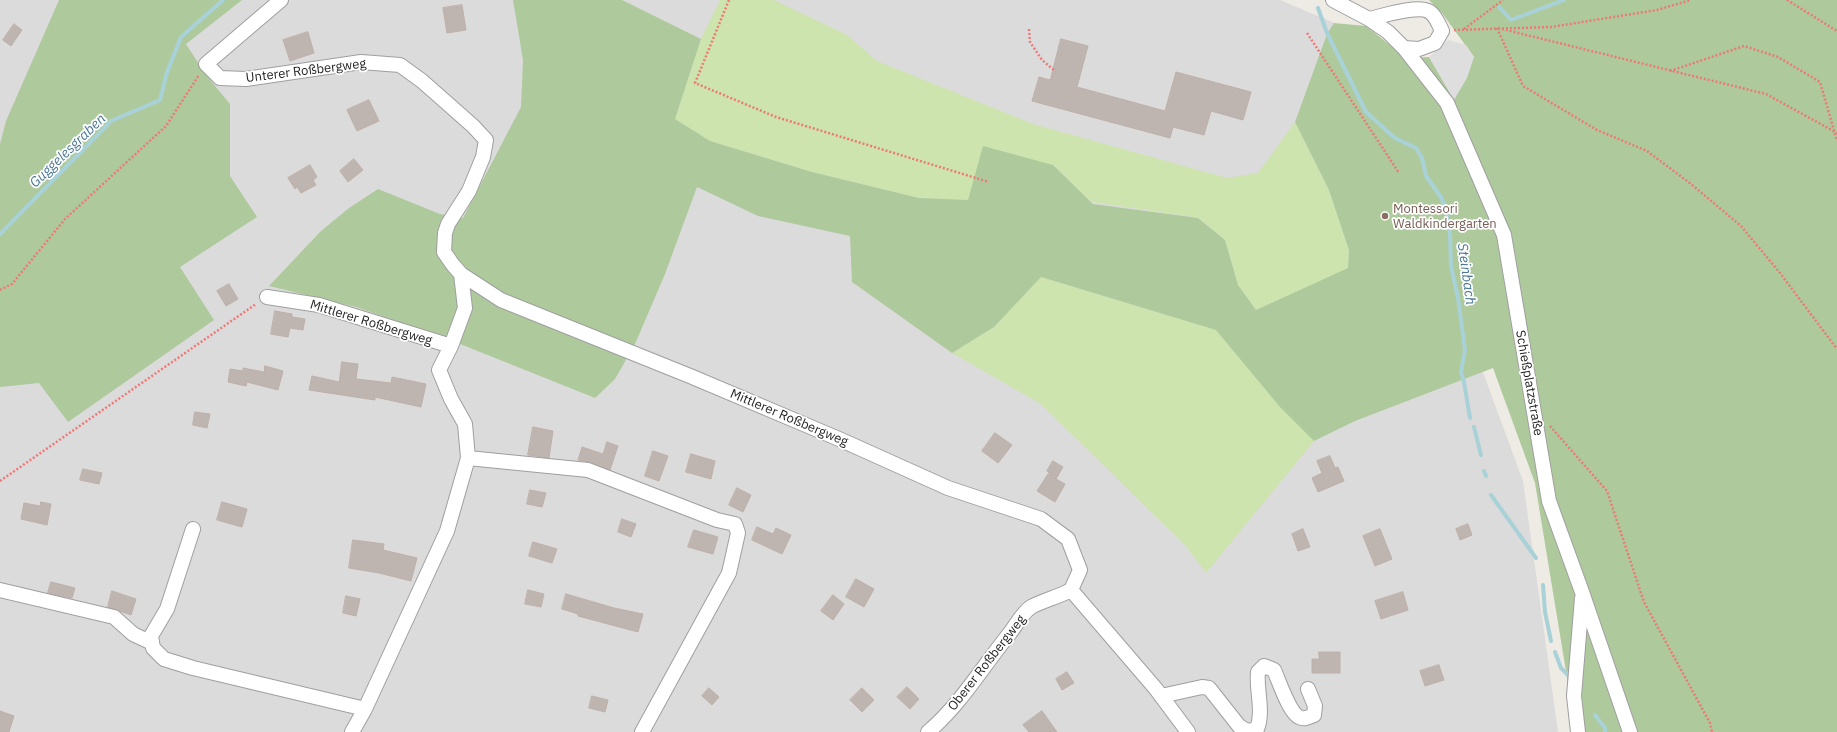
<!DOCTYPE html>
<html>
<head>
<meta charset="utf-8">
<style>
  body { margin:0 }
  canvas { display:block; background:#eeeae4 }
</style>
</head>
<body>
<canvas width="1837" height="732"></canvas>
<script>
const c = document.querySelector('canvas').getContext('2d');
c.lineJoin = 'round';
function fillPath(path, color) { c.fillStyle = color; c.fill(path, 'evenodd'); }
function trace(path, color, width, dash) { c.strokeStyle = color; c.lineWidth = width; c.lineCap = dash ? 'butt' : 'round'; c.setLineDash(dash || []); c.stroke(path); }
function label(font, color, halo, rows, align = 'center') {
  c.font = font + ' "IBM Plex Sans",sans-serif'; c.lineWidth = 3.5; c.setLineDash([]); c.textBaseline = 'middle'; c.strokeStyle = halo; c.fillStyle = color; for (const [text, x, y, turn = 0] of rows) {
    c.save(); c.translate(x, y); c.rotate((+turn || 0) * Math.PI / 180); c.textAlign = isNaN(turn) ? turn : align; if (halo) c.strokeText(text, 0, 0); c.fillText(text, 0, 0); c.restore();
  }
}
fillPath(new Path2D(`
  M0,0H1280L1358,33L1523,481L1558,732H0Z`), '#dcdbdb');
fillPath(new Path2D(`
  M720,0H774L847,35L877,61L1033,124L1227,178L1258,173L1295,122L1329,190L1349,250L1348,269L1256,310L1238,285L1225,240L1199,218L1092,202L1053,165L1044,164L968,201L919,198L812,172L710,141L675,119L701,39Z
  M1041,277L1216,330L1314,441L1206,573L1185,545L1041,404L952,353L994,327Z`), '#cde4ae');
fillPath(new Path2D(`
  M59,0H242L186,44L206,75L230,104V176L257,217L180,267L214,320L68,422L39,383L0,387V144L6,121Z
  M513,0H622L701,39L675,119L710,141L812,172L919,198L968,200L983,146L1053,165L1093,204L1198,218L1225,240L1238,285L1256,310L1348,268L1349,250L1329,190L1295,122L1327,34L1334,23L1366,26L1406,58L1429,57L1454,99L1474,57L1442,13L1429,0H1837V732H1576L1535,483L1493,368L1355,421L1314,441L1280,407L1216,330L1041,277L994,327L952,353L852,282L850,236L758,216L697,187L665,274L635,344L615,379L595,398L440,336L356,307L269,286L321,231L349,208L378,189L440,214L463,218L521,107L523,60Z`), '#aeca9d');
fillPath(new Path2D(`
  M1448,40L1466,45L1474,57L1467,78L1454,100L1429,57Z`), '#dedede');
trace(new Path2D(`
  M1499,7L1511,20L1564,0
  M1318,8L1327,33L1366,112L1395,138L1416,148L1422,158L1426,176L1441,197L1446,210L1450,235L1451,266L1458,298L1465,350L1461,372L1464,382L1470,418
  M0,234L111,121L160,100L167,72L181,37L223,0
  M1474,427L1481,455
  M1484,471L1486,476
  M1491,495L1536,558
  M1543,585L1545,612L1551,641
  M1555,652L1561,668L1572,679
  M1595,715L1605,728V732`), '#a8d1d8', 4);
const building = new Path2D(`
  M462,5L466,30L447,33L443,8Z
  M14,24L22,30L11,46L3,40Z
  M308,32L314,53L290,61L283,40Z
  M1061,39L1088,46L1077,87L1165,111L1176,72L1251,92L1243,120L1211,111L1204,135L1173,127L1170,138L1032,101L1039,77L1050,80Z
  M369,100L379,121L357,131L347,110Z
  M354,159L363,170L348,182L340,171Z
  M310,165L317,177L313,180L316,185L301,193L297,187L295,189L288,178Z
  M229,284L238,299L226,306L217,291Z
  M275,311L292,314V317L305,319L303,330L290,328L288,337L271,334Z
  M342,362L358,364L356,379L391,383L392,377L426,384L421,407L375,397V400L309,390L312,376L339,382Z
  M265,366L283,371L278,390L247,382L246,386L228,382L230,369L243,371V368L264,372Z
  M195,412L210,414L207,428L193,425Z
  M533,427L553,431L549,458L528,455Z
  M995,433L1012,445L998,463L982,451Z
  M607,442L618,446L610,470L591,462L578,460L582,447L603,454Z
  M653,451L668,456L659,481L645,476Z
  M691,454L715,461L711,479L686,472Z
  M1330,456L1335,468L1338,467L1344,481L1318,492L1312,478L1322,473L1317,461Z
  M1053,461L1063,467L1056,479L1065,484L1055,502L1037,491L1048,474L1052,476L1047,471Z
  M83,469L102,473L99,484L80,480Z
  M737,488L751,495L743,512L729,505Z
  M530,490L546,493L542,507L527,504Z
  M41,502L51,504L47,525L21,519L24,503L40,506Z
  M222,502L247,509L242,527L217,520Z
  M622,519L636,524L631,537L618,532Z
  M1468,524L1472,535L1460,540L1456,529Z
  M757,527L773,534L776,528L791,535L782,554L752,540Z
  M1303,529L1310,547L1298,551L1292,534Z
  M1380,529L1392,559L1375,566L1363,536Z
  M694,530L718,537L713,554L688,547Z
  M353,540L384,544L383,550L417,558L411,581L379,573L349,568Z
  M533,542L557,549L552,563L529,556Z
  M856,579L874,589L864,607L846,597Z
  M51,582L75,588L72,598L48,593Z
  M528,590L544,594L541,607L525,604Z
  M112,591L136,599L131,615L108,607Z
  M1403,592L1408,610L1381,619L1375,601Z
  M566,594L614,608L643,614L638,632L578,616V614L562,609Z
  M833,595L844,604L833,620L821,611Z
  M346,596L360,599L356,616L343,613Z
  M1319,652H1340V673H1312V659H1319Z
  M1439,665L1444,680L1425,686L1420,671Z
  M1067,672L1074,683L1062,690L1056,679Z
  M907,687L919,699L910,709L897,697Z
  M709,688L719,697L712,705L702,696Z
  M862,688L874,700L862,712L850,700Z
  M592,696L608,700L605,712L589,708Z
  M0,711L14,716L9,732H0Z
  M1042,711L1057,732H1029L1023,725Z`);
fillPath(building, '#beb5b1');
trace(building, '#beb0a8', 1);
const minor = new Path2D(`
  M281,0L206,64L220,78L246,79L361,62L400,65L422,81L473,126L486,140L483,157L469,191L448,224L445,233L444,252L453,265L461,274L501,300L690,376L839,439L948,488L1041,519L1068,539L1080,570L1071,590
  M1333,0L1369,19L1388,32L1404,48L1447,103L1504,235L1549,501L1582,592L1630,732
  M1369,19C1383,16 1418,4 1430,12C1436,16 1439,25 1442,31L1435,43L1419,49L1404,48
  M267,297L319,305L451,346
  M468,458L588,470L717,520L735,524L738,533L729,573L642,732
  M193,529L167,609L151,636L153,648L164,659L193,668L365,709
  M0,590L114,617L133,634L152,643
  M1071,590L1156,689L1188,732
  M1161,696L1202,687L1209,688L1239,726L1247,731L1257,729C1264,711 1256,690 1258,672L1264,666L1274,670C1279,681 1289,712 1299,717C1304,720 1309,717 1314,715L1315,706L1308,689
  M352,732L365,709L447,531L468,458L465,424L451,399L439,370L451,346L465,308L461,274
  M928,732C961,704 983,666 1010,633C1016,625 1023,612 1031,607C1044,600 1058,597 1071,590
  M1578,732L1574,696L1582,598`);
trace(minor, '#9f9f9f', 16);
trace(new Path2D(`
  M729,0L695,83L776,117L989,182
  M1787,0L1837,31
  M1497,28L1523,86L1597,130L1647,151L1691,184L1741,226L1780,273L1837,349
  M1498,28L1766,94L1837,133
  M1029,29L1030,42L1042,60L1055,71
  M1464,29L1503,0
  M1454,30L1551,27L1657,10L1691,0
  M1307,33L1399,173
  M1670,71L1744,46L1778,57L1820,82L1837,141
  M0,290L12,284L65,219L166,126L199,75
  M1550,426L1607,491L1644,602L1710,723L1712,732
  M0,481L256,304`), '#ee7876', 2.5, [2, 2]);
trace(minor, '#fff', 14);
for (const [x, y, r, color] of [
  [1385,216,4,"#8d6e63"]
]) { const dot = new Path2D(); dot.arc(x, y, r, 0, 2 * Math.PI); c.fillStyle = color; c.fill(dot); trace(dot, '#fff', 1.5); }
label('13px', '#1e1e1e', '#fff', [
  ["Unterer Roßbergweg",306,71,-7],
  ["Mittlerer Roßbergweg",371,323,17],
  ["Schießplatzstraße",1529,383,80],
  ["Mittlerer Roßbergweg",789,418,23],
  ["Oberer Roßbergweg",987,663,-52]
]);
label('13px', '#785e54', '#fff', [
  ["Montessori",1393,209],
  ["Waldkindergarten",1393,224]
], 'left');
label('italic 14px', '#4c7896', '#fff', [
  ["Guggelesgraben",68,151,-44],
  ["Steinbach",1466,274,82]
]);
</script>
</body>
</html>
